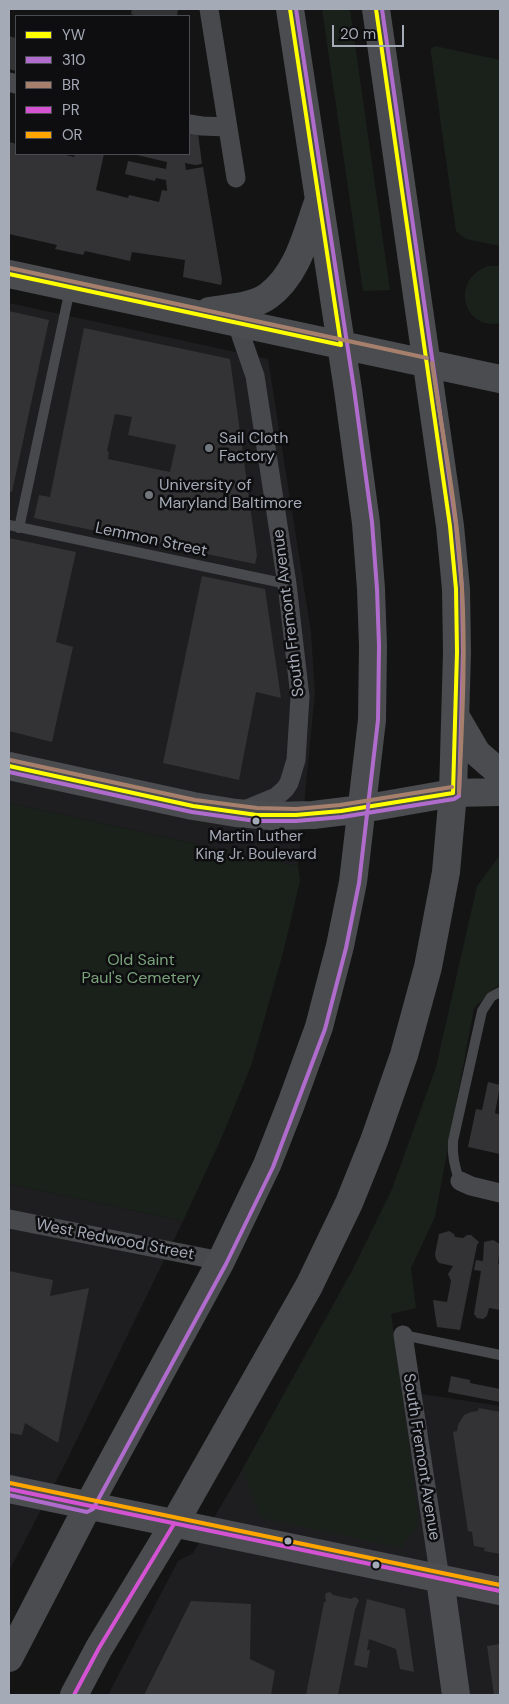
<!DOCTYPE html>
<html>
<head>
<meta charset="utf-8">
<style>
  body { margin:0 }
  #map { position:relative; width:509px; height:1704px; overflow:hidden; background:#141414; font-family:"DM Sans",sans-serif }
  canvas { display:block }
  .frame { position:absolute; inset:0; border:10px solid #a4aab6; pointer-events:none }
  .legend { position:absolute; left:15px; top:15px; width:175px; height:140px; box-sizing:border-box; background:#0e0e10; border:1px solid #4a4c52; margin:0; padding:6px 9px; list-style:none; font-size:15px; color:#a4aab6 }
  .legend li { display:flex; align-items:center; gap:10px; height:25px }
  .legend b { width:25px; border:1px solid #4a4c52 }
  .scale { position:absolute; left:332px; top:25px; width:72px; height:22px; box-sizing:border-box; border:2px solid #a4aab6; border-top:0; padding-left:6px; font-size:15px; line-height:18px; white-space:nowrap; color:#a4aab6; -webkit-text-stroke:4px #0e0e10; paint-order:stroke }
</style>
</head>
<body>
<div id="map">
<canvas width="509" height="1704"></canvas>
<div class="frame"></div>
<ul class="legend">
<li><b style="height:6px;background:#ff0"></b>YW</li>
<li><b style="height:6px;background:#b06ccc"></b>310</li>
<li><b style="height:6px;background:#a6806c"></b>BR</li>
<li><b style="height:6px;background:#d353d3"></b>PR</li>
<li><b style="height:6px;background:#ffa500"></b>OR</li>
</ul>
<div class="scale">20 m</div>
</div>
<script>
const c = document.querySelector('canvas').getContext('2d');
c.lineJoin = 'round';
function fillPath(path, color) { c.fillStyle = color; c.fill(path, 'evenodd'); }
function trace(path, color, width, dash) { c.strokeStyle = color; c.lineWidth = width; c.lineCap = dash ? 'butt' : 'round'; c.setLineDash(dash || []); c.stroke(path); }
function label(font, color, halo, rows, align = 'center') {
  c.font = font + ' "DM Sans",sans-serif'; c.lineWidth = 5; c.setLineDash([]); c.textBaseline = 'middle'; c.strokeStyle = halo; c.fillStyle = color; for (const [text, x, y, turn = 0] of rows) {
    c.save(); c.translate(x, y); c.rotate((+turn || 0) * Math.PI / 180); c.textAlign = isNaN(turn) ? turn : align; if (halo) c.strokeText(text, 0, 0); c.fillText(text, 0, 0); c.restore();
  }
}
fillPath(new Path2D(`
  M9,303L268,359L311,632L315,693L298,866L9,803Z
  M9,1184L183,1221L65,1464L9,1571Z
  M352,1271L391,1314L402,1391L500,1406V1695H108L178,1561L193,1553L242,1470Z`), '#1e1e20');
fillPath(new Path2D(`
  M322,9H350L390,290L363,291Z
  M435,46L500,60V246L466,239L456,231L431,53V49Z
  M488,266H500V323C464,331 449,280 488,266Z
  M9,803L298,866L300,881L283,953L251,1066L221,1139L183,1221L9,1184Z
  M500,855V984L474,1008L435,1217L411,1268L416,1308L391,1314L419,1524L401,1548L261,1518L242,1470L352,1271L392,1189L436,1067L477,886Z`), '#1a211b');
fillPath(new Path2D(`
  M132,9H178L177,16H138L131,14Z
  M9,36L16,38V71L9,69Z
  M189,131L198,133L202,164L195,165L185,163L186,170L203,167L222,280L221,285L183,277L185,260L132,252L130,261L85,251L83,255L55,249L57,245L9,234V148L10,142L16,144V154H62L74,157L75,154H104L96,190L128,198L129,195L159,202L162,190L167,191L166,180L156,178L155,181L125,174L128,161L166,169L167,162L133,154H189Z
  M9,311L49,320L12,492L9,491Z
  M84,328L230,359L257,556L255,564L34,518L39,495L50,497ZM115,414L132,417L128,435L176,445L170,472L108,459L109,452L107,451Z
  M9,538L76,552L56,642L73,647L52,742L9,731Z
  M202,576L265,589L281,698L256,692L239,780L163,763Z
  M488,1082L500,1085L495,1113L500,1115V1154L468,1147L476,1109L482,1110Z
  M449,1231L454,1234L455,1237L463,1238L467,1235H471L479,1242L477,1245L460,1330L437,1327L433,1300L447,1302L451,1281L448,1274L453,1266L439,1263L436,1259L435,1254L439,1234Z
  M493,1240L500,1244L498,1264H500V1310L489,1308L487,1316L483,1319L477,1318L474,1314L481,1271L474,1270L476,1260L483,1261L484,1242Z
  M9,1271L53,1280L50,1296L89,1288L58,1443L25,1423L22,1435L9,1433Z
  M451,1376L470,1380V1383L500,1389V1402L448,1392Z
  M479,1408L500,1412V1554L484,1551L485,1548L474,1546L472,1532L468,1531L453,1432L457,1431L458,1425L464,1415L471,1412L478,1411Z
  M330,1592L333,1595L352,1599L353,1597L357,1598L359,1601L355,1609L338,1695H306L324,1602H326L325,1596L326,1593Z
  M367,1599L405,1609L414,1672L400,1669L396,1649L369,1639L367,1650H370L367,1668L354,1665Z
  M191,1601L251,1604L250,1659L275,1671L271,1695H144Z
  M500,1644V1695H494L487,1646Z`), '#333335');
trace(new Path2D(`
  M9,525L287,584
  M19,528L70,289
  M460,1181C454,1167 452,1156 453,1141L482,1011L491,997L500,992
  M403,1335L500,1355`), '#48494d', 10);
trace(new Path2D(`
  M209,9L236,178
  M9,82L16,84
  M189,124L202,126L227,127
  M237,324L255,376L287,584L300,697L296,760L289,783L285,789L276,797L242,811
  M460,1181L471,1186L500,1193
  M9,1219L221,1261
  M403,1335L440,1579`), '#48494d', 19);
trace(new Path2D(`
  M9,1489L500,1591
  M440,1579L456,1695`), '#4c4d51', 28);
trace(new Path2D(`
  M9,274L500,379
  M209,311C227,308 253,307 268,296C298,274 306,235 318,202
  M456,717L477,753L500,773
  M9,766L193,806L236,813L271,816L313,815L362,809L453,793L500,792
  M9,1658L88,1506L221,1261L267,1165L291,1104L319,1027L340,946L353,882L372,720L373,646L371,589L366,523L348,390L290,9
  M74,1695L99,1648L174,1524L309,1286L349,1203L374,1141L404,1055L428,967L446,872L453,793L457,652L456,589L450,526L376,9`), '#4a4c4f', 28);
trace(new Path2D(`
  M376,9L450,526L456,589L457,652L453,793
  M9,274L341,345L290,9
  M9,766L193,806L257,815H296L341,811L453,793`), '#ff0', 4);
trace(new Path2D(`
  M9,772L192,812L256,821H296L342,817L454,799L459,796L463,652L462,588L456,525L382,9
  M9,1495L87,1512L93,1509L226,1264L273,1167L325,1029L346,948L359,883L378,720L379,646L377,589L372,522L354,389L296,9`), '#b06ccc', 4);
trace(new Path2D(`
  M10,268L427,358
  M432,363C443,438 458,513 462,589C466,657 462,725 459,793
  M10,760L195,800L257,808L296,809L340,805L452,787`), '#a6806c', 4);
trace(new Path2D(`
  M9,1489L500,1591
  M74,1695L99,1648L174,1524`), '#d353d3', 4);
trace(new Path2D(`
  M10,1483L500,1585`), '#ffa500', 4);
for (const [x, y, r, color] of [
  [209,448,5,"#72767d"],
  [149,495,5,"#72767d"],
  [256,821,4.5,"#a4aab6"],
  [288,1541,4.5,"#a4aab6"],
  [376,1565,4.5,"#a4aab6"]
]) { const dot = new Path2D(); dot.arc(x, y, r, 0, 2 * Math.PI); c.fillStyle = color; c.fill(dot); trace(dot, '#0e0e10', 2); }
label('15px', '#a4aab6', '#0e0e10', [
  ["Martin Luther",256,837],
  ["King Jr. Boulevard",256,855]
]);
label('16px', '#a4aab6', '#0e0e10', [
  ["Sail Cloth",219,439],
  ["Factory",219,457],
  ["University of",159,486],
  ["Maryland Baltimore",159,504]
], 'left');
label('16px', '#a4aab6', '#0e0e10', [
  ["Lemmon Street",151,540,12],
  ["South Fremont Avenue",289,613,-97],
  ["West Redwood Street",115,1240,11],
  ["South Fremont Avenue",421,1457,81]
]);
label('16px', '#7aa27b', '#0e0e10', [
  ["Old Saint",141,961],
  ["Paul's Cemetery",141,979]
]);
</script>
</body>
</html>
